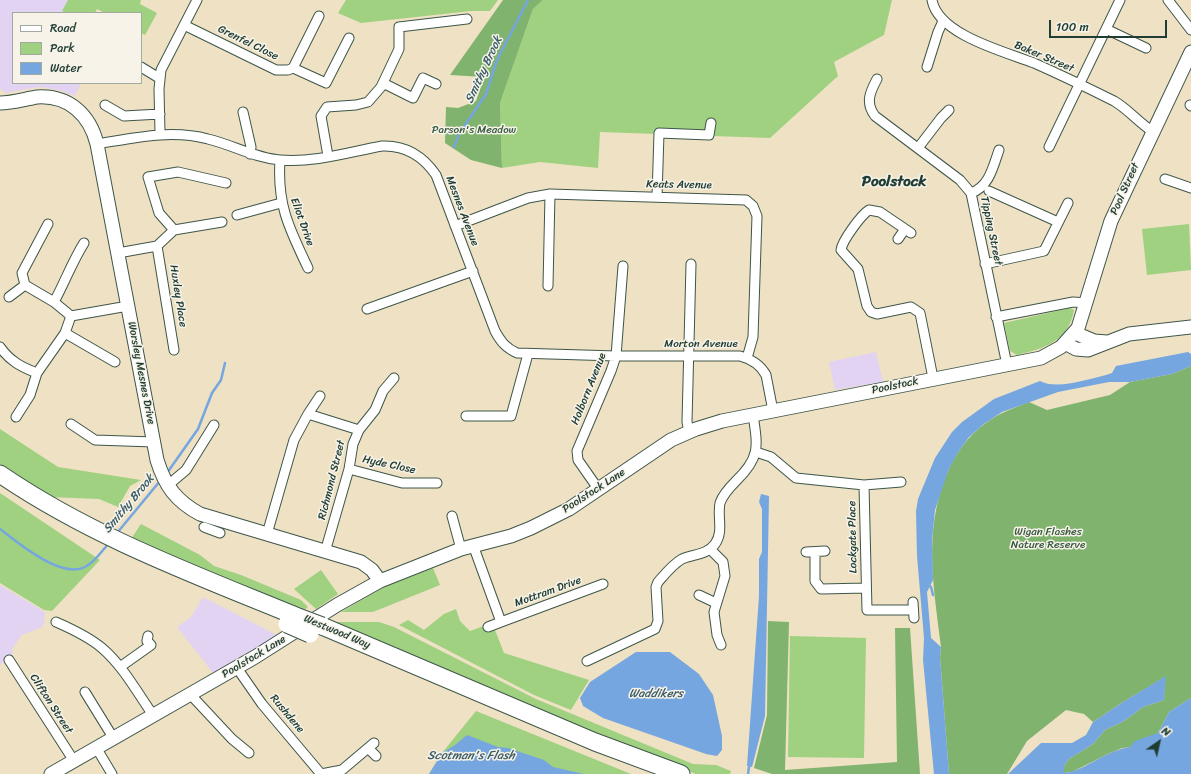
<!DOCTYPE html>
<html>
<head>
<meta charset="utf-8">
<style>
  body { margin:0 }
  #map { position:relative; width:1191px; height:774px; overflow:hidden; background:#efe1c3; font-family:Sriracha,sans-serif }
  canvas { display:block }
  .legend { position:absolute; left:12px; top:12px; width:130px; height:72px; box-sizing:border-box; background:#f7f3e8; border:1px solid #a1aaa0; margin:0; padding:5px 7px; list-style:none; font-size:12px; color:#1f3d34 }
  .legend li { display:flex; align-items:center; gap:8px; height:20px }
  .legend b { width:20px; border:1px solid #a1aaa0 }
  .north { position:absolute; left:1139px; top:722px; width:40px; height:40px; -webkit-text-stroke:3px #f7f3e8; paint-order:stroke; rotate:34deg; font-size:11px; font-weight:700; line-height:16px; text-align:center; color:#1f3d34 }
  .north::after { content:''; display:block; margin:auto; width:14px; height:18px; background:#1f3d34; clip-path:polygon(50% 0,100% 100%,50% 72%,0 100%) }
  .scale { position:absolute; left:1049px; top:20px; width:118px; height:18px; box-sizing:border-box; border:2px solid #1f3d34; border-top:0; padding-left:5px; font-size:12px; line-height:14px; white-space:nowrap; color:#1f3d34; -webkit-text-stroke:3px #f7f3e8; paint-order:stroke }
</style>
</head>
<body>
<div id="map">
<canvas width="1191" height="774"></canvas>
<ul class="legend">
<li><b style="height:5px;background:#fff"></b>Road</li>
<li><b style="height:11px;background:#9fd180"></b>Park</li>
<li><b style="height:11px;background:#75a6e0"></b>Water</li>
</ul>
<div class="north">N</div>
<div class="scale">100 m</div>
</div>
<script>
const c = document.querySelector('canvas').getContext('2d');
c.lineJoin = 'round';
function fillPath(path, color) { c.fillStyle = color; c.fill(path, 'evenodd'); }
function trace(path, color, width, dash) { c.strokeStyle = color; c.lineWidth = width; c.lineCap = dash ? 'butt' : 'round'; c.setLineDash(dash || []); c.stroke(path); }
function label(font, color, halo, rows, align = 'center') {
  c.font = font + ' Sriracha,sans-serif'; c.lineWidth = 3; c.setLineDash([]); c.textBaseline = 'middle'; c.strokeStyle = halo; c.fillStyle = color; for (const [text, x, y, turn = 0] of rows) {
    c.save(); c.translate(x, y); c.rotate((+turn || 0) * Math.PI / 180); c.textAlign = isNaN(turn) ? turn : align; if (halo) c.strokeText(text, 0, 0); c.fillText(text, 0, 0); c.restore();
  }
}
fillPath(new Path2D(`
  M0,0H68L62,11L65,13H13V83H81L75,96L58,90L39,87L5,93L0,89Z
  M876,352L883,382L835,390L829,362Z
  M0,585L45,612L44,623L42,627L22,635L12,649L13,654L0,665Z
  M203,597L277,635L260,646L213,673L177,627L191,617Z`), '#e3d3f2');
fillPath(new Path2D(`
  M68,0H141L140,4L157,13L145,35L141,33V13H105L97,9L95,13H65L62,11Z
  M346,0H498L490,11H471L361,23L338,13Z
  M543,0H892L884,35L834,62L838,76L770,138L600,132L598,168L540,162L502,168L500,103L533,9Z
  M1189,224L1191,270L1147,275L1142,229Z
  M1070,308L1074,310C1069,341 1043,349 1017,355L1010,351L1004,323Z
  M0,429L58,467L141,480L130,486L118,507L99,499L48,497L0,464Z
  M0,493L100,560L52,611L44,610L0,583Z
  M141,524L200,555L214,566L241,575L301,600L308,607L300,613L129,542Z
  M433,568L440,585L373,612H341L386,586Z
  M321,570L338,594L316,609L294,589Z
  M456,609L460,621L470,631L484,626L488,633L495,630L504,653L589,680L571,710L534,695L399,625L408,620L424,630L444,614Z
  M331,622H379L394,627L536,699L693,764L716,765L731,771L730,774H696L597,735Z
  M790,636L866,638L864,758L788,757Z
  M476,711L631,774H429L442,753Z`), '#9fd180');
fillPath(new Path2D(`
  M503,0H543L533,9L500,103L502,168L471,160L445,143L446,107L458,108L476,101L484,77L450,75Z
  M1191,366V698L1169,712L1158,733L1131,747L1122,748L1108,754L1072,772L1064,773V766L1069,759L1093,744L1105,730L1124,721L1143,707L1164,700L1165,677L1123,702L1093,722L1084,714L1066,710L1027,741L1007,774H949L940,657L941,647C934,588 923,534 946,476C954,456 967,436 986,423C999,413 1014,408 1029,402L1047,410L1110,395L1130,382L1172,374Z
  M768,621L789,622L785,770L897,762L895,628H910L920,774H772L754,768L767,715Z`), '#7fb36e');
fillPath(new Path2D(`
  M1188,352L1191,354V366L1172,374L1130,382H1109L1058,392L1002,412L984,424L969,437L957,454L948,471L935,510L932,541L933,580L927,592L931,638L941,647L940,657L949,774H934L923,660L924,638L917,556L916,511L918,499L935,458L952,432L962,422L994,399L1040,381C1056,390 1089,379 1106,375L1112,373L1116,366Z
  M761,494L769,496L765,716L752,767L747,766L759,596V559L762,552V509L759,502Z
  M636,652H670L699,674L713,695L722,736V750L717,756L706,754L603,718L583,706L580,698L590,682Z
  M1166,676L1164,700L1143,707L1124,721L1105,730L1093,744L1069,759L1064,766V773C1083,772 1106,750 1130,747L1135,741L1158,733L1169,712L1191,698V774H1008L1041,743H1072L1086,735L1093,722L1123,702Z
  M467,735L498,747L508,748L544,760L553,767L584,774H429L442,753L455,745Z`), '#75a6e0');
trace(new Path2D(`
  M454,147L459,134L486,94L497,60L528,0
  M167,473L198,429L212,393L221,380L225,363
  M0,529C18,543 61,579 85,567C95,562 102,551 109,543
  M117,533L160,481
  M927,584L931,587L933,595
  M748,774L749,767`), '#75a6e0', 2.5);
const street = new Path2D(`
  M932,0C938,35 1006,52 1034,63C1061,75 1088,88 1114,101C1128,109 1138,122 1152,131
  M1168,0L1191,30
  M184,25L276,70H288L293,68L319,16
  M1106,29L1146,48
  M141,67L159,78
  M927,67L938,32L943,21
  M293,68L326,83L349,38
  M877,79C870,92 865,103 875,116L960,180L971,193L1007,365
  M383,83L413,98L423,78L436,84
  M105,105L124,116L160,114
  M1190,105L1191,106
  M243,112L251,147L250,154
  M160,133L159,89L161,70L197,0
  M97,144C134,138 171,129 208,139C233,145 255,158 280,160C314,163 349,152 382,146C406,145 423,156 436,175L495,331C501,342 506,348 517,353L616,356H740C751,359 760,364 766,375L773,411
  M1049,147L1120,0
  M918,148L941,118L949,110
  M328,156L321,116L327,107L356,105L368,102L381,87L399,49V27L467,19
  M280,160C277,205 289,228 308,268
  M1165,179L1191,188
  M989,191L1058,222
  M971,193C989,187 993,167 999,150
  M657,197L659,133L709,135L711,123
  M237,215L281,203
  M48,224L22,273L25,285L54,302L71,316L128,306
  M455,226L528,198L550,194L746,200L753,206L757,216L753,337L747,358
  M174,230L159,213L148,177L178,172L226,183
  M911,233L880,212L869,210C861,215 842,241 841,250L858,269L867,306L871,312L877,314L911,307L920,313L933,378
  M898,239L905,229
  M157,246L174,350
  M118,253L157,246L174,230L222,222
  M985,264L1044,251L1068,203
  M548,286L550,194
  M9,297L25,285
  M54,302C65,282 72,262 84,243
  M367,309L473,271
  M996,317L1073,302L1087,303
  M65,333L115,362
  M0,347C10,361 21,367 37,373L65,333L71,316
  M308,414L320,396
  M466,416H511L528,354
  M16,417L30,395L37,373
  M71,424L95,440L154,442
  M689,432L687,422L691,264
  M756,452L771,457L796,478L864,485L867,610H913
  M349,469L402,483H437
  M864,485L901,482
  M167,486L186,470L214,425
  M599,490L578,460L577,451L611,371L616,356L623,266
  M452,516L461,549
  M204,527L220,533
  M267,534L294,440L308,414L359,430
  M473,545L501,622L603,584
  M710,549L723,562L725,576L714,612L717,635L721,645
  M325,552L349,469L353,444L359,430L375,410L383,391L394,378
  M806,552L825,551
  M815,552V581L821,589L866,588
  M699,595L716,603
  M913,602L914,618
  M56,622C72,629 89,637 102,648C123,666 137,692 153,715
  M488,627L501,622
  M9,660L74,761
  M587,661L655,629L658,621L656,587L658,582C665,574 673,564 682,559C693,554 707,555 715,544C724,532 717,516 720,503C723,494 730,487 736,481C760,458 758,447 753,415
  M120,667L151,645L147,641L148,636
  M237,668L262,704L321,774L342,770L374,743
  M85,692L114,739
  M190,694L232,739L249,753
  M368,748L376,756
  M97,749L112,774`);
const secondary = new Path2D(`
  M0,103C12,103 25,99 37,97C69,95 90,115 97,144L157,460C165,486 176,501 200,514L361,562L372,570L380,581
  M1075,333L1094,341L1107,342
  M1065,343L1076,349L1088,350L1129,334L1191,327
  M51,774L255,657L337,605L380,581L461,549L511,536L531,528L569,509L671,440L696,429L722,421L1041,358L1061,347L1078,328L1111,221L1191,52`);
const highway = new Path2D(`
  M0,474C92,537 196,575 298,617
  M322,626L595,742L681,774`);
trace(street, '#3e5649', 11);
trace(secondary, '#3e5649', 15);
trace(highway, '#3e5649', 19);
trace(street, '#fff', 9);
trace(secondary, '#fff', 13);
trace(highway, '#fff', 17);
const highwayBridge = new Path2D(`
  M298,617L322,626
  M287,624L310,634`);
trace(highwayBridge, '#3e5649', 19, []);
trace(highwayBridge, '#fff', 17);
label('11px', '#1f3d34', '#f7f3e8', [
  ["Grenfel Close",248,43,26],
  ["Baker Street",1044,57,23],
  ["Keats Avenue",679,185,1],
  ["Pool Street",1125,189,-66],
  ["Mesnes Avenue",462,211,69],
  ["Eliot Drive",302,222,70],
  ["Tipping Street",991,231,78],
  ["Huxley Place",178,296,81],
  ["Morton Avenue",701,344],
  ["Worsley Mesnes Drive",141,373,79],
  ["Poolstock",895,386,-12],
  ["Holborn Avenue",589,389,-68],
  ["Hyde Close",389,465,12],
  ["Richmond Street",332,480,-76],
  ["Poolstock Lane",594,491,-33],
  ["Lockgate Place",853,537,-91],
  ["Mottram Drive",548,592,-20],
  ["Westwood Way",337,632,23],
  ["Poolstock Lane",254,657,-31],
  ["Clifton Street",51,704,57],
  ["Rushdene",287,714,50]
]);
label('11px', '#395b43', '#f7f3e8', [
  ["Parson's Meadow",474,130],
  ["Wigan Flashes",1048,532],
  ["Nature Reserve",1048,545]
]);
label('italic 12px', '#395c68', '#f7f3e8', [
  ["Smithy Brook",484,70,-65],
  ["Smithy Brook",129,504,-50],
  ["Waddikers",656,694],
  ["Scotman's Flash",471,756]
]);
label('bold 15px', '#1f3d34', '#f7f3e8', [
  ["Poolstock",894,182]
]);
</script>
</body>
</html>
